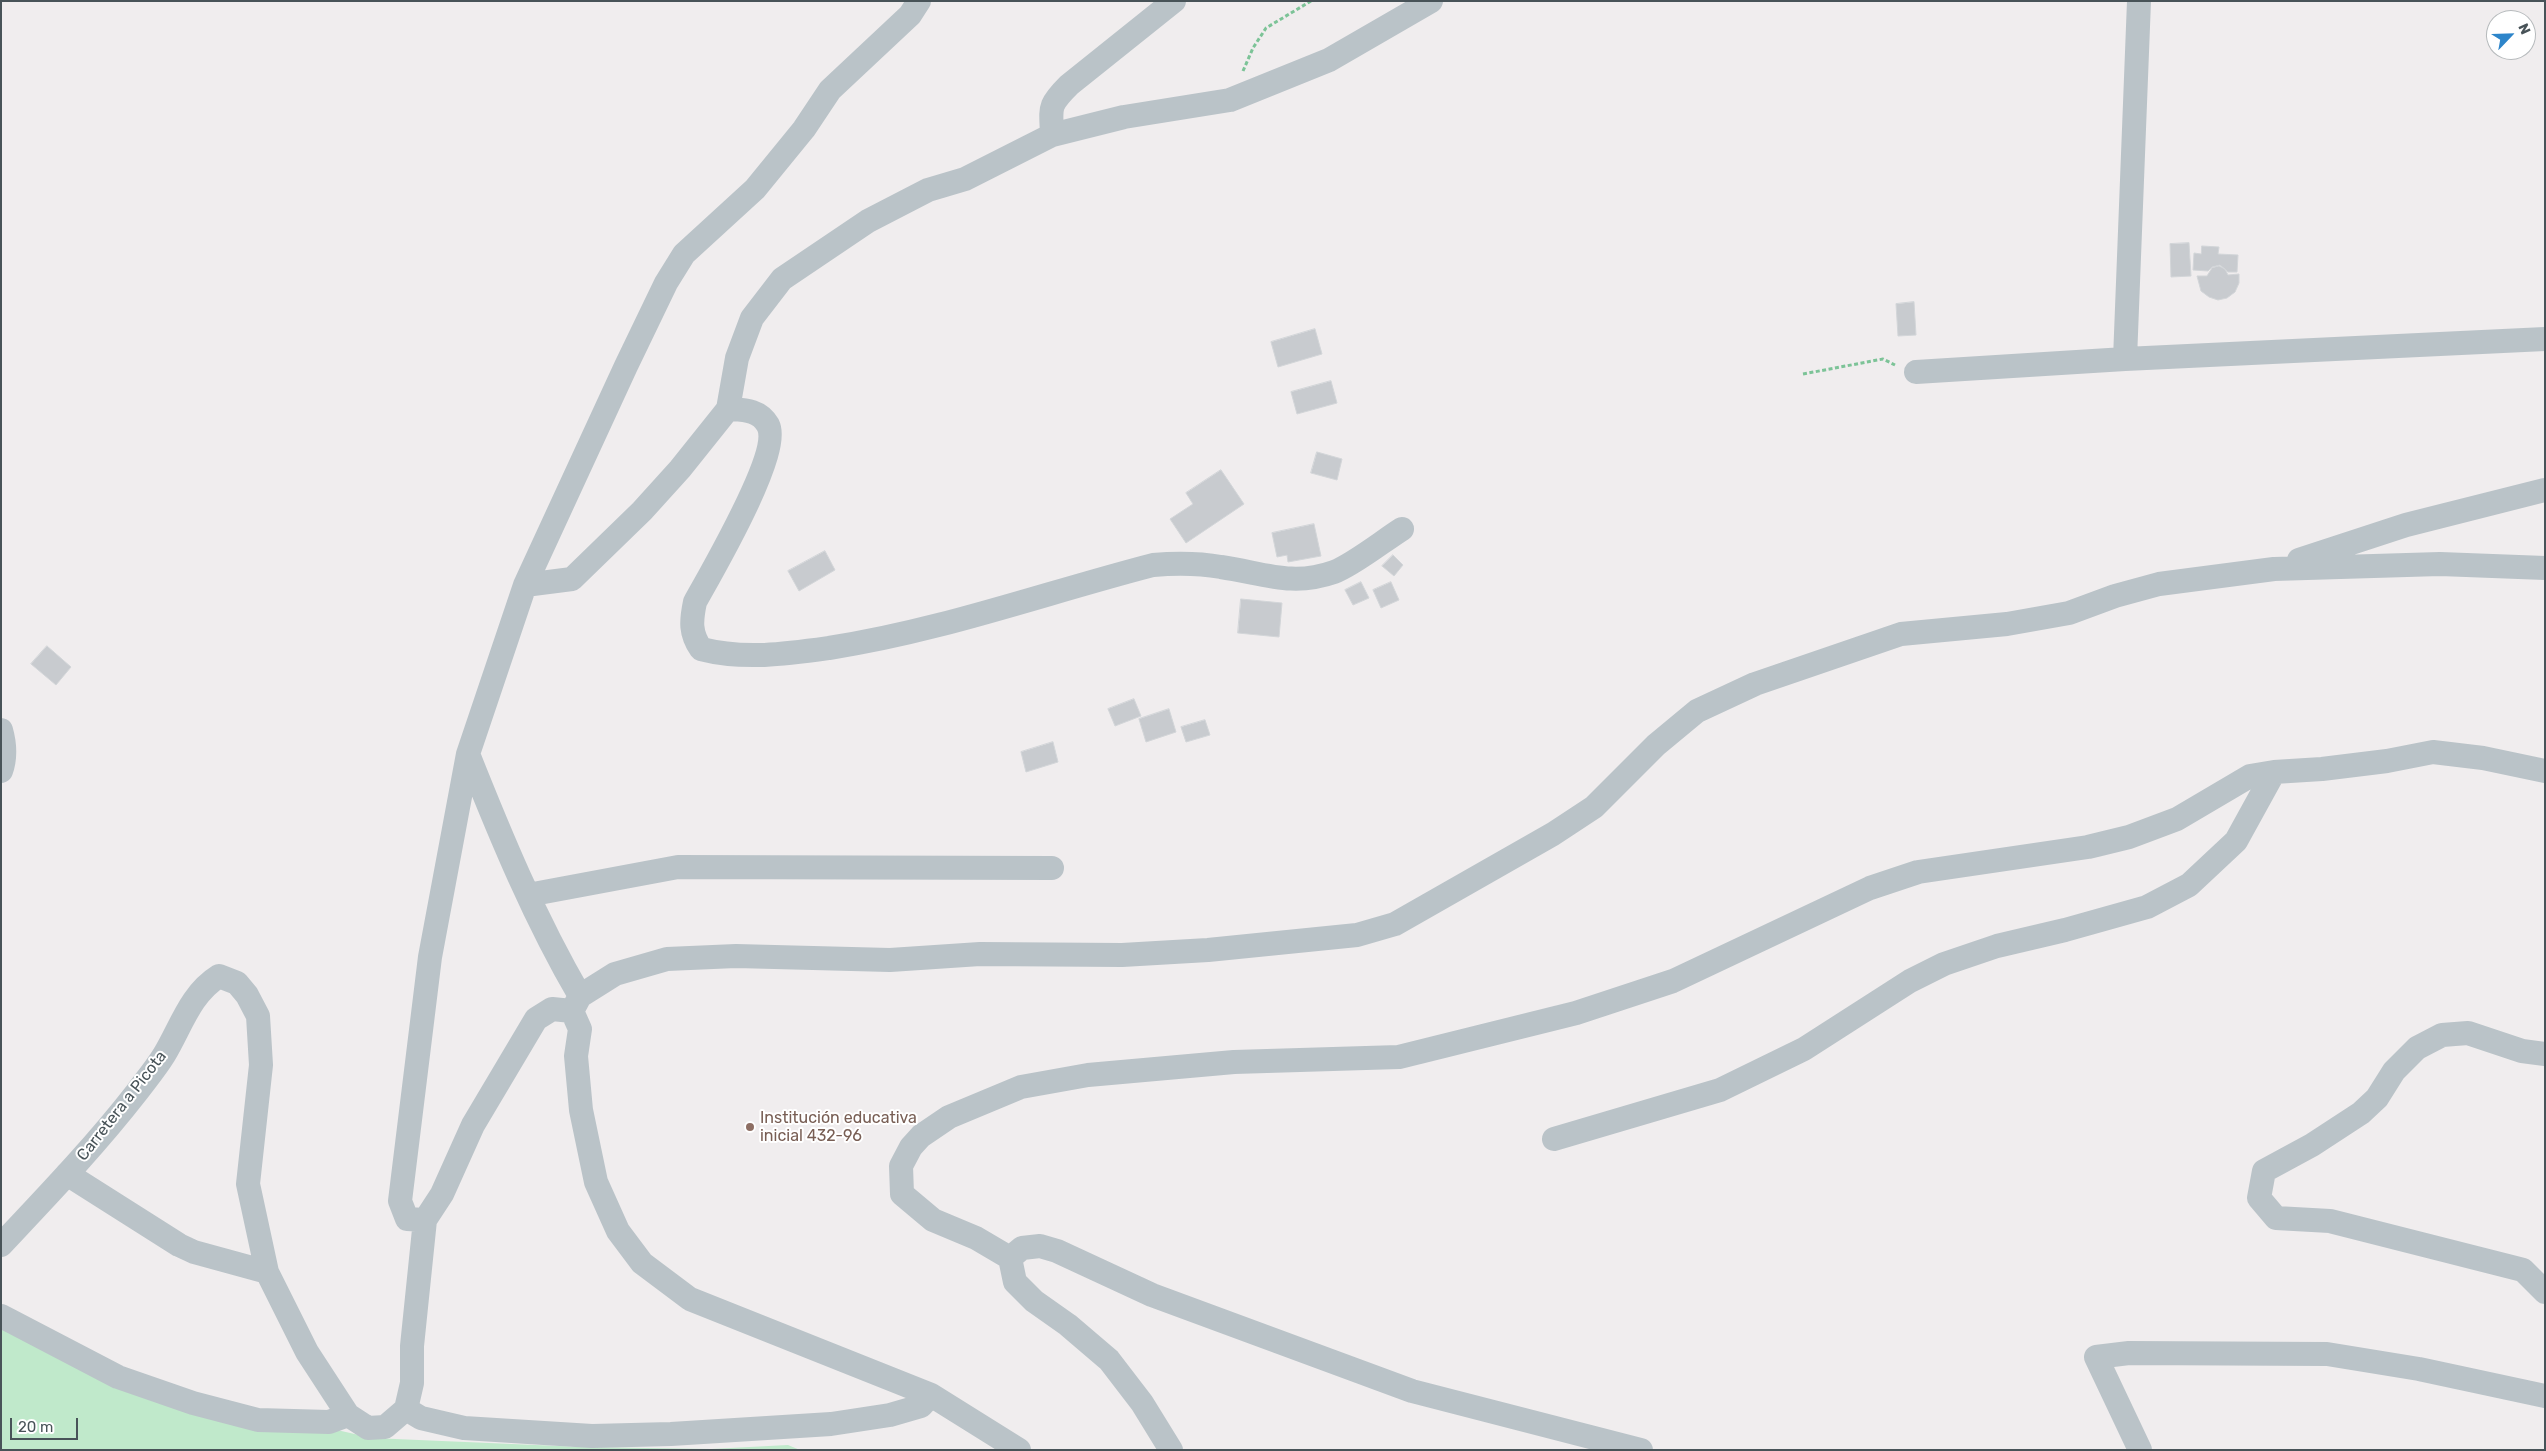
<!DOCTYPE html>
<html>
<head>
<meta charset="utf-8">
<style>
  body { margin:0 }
  #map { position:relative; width:2546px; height:1451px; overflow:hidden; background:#f0edee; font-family:Rubik,sans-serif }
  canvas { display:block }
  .frame { position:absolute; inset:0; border:2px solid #485358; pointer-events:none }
  .north { position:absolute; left:2486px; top:10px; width:50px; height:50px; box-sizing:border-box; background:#fff; border:1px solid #b6babc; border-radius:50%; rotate:66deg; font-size:14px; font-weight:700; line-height:20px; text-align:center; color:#485358 }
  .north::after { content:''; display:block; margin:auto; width:18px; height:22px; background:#2d85ca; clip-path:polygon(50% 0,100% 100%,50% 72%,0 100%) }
  .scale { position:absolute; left:10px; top:1418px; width:68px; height:22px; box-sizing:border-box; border:2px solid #485358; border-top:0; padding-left:6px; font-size:15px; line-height:18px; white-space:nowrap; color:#485358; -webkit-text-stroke:4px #fff; paint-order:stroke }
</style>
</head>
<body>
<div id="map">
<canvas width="2546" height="1451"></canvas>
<div class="frame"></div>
<div class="north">N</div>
<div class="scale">20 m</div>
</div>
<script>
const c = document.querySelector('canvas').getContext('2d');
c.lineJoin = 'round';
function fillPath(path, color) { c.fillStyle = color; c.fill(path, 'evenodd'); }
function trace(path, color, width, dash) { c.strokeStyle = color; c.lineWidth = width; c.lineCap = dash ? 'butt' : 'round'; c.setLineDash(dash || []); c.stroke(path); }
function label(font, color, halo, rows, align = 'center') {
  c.font = font + ' Rubik,sans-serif'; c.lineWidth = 4; c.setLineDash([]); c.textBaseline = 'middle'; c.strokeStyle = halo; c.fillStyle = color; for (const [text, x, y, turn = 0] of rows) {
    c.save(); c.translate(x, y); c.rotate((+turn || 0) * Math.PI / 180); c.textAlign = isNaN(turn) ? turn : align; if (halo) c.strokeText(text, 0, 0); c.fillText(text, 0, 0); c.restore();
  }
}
fillPath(new Path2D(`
  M1,1312L117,1368L254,1411L372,1438L582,1447L711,1449L788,1445L800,1450H1Z`), '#c0e9cb');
const building = new Path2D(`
  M2189,243L2191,276L2171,277L2170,244Z
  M2202,246L2219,247L2218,254L2238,255L2237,272H2228L2220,265L2212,267L2208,271L2193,270L2194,253L2201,254Z
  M2219,266L2225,269L2228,275L2239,274V283L2235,292L2227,298L2218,300L2209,297L2201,291L2197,276H2207L2212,268Z
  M1914,302L1916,335L1898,336L1896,304Z
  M1315,329L1322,354L1278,367L1271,342Z
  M1331,381L1337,403L1297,414L1291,392Z
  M1317,452L1342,459L1337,480L1311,473Z
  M1221,470L1244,504L1186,543L1170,519L1193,504L1186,493Z
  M1314,524L1321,556L1288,562L1287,555L1277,557L1272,533Z
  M825,551L835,570L799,591L788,571Z
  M1393,555L1403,565L1394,576L1382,566Z
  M1361,582L1369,598L1353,605L1345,590Z
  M1391,582L1399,600L1381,608L1373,590Z
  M1241,599L1282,603L1279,637L1238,633Z
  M47,646L71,667L56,685L31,664Z
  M1134,699L1141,716L1115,726L1108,709Z
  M1169,709L1176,732L1146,742L1139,719Z
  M1205,720L1210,735L1186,742L1181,727Z
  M1053,742L1058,762L1026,772L1021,752Z`);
fillPath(building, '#c8cbcf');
trace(building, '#d2d5d8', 1);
trace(new Path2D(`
  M1243,71L1253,48L1266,28L1311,1
  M1803,374L1883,359L1895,365`), '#7cc397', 3, [4, 2.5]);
trace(new Path2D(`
  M919,1L910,15L830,90L804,129L755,189L684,254L666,283L626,366L525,585L468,754L430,957L400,1201L407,1219L425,1220L442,1194L473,1125L536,1019L552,1009L572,1011L580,1029L576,1056L581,1110L596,1182L618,1231L642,1263L690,1299L931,1395L1019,1450
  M1052,135C1051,107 1048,106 1069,85L1174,1
  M2125,359L2139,1
  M1916,372L2125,359L2545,339
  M728,409C743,410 759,409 768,425C782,452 711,573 695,602C691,621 690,633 701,649C744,660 786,654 829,648C940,631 1045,593 1153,565C1176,563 1198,563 1221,567C1263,573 1292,587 1334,572C1353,565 1383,541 1402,529
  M2299,560L2406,525L2545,490
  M525,585L572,579L642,511L680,469L728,409L737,358L752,318L782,279L868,221L928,190L965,179L1052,135L1124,117L1230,100L1329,60L1431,1
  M1,730C5,744 6,757 1,771
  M468,754C501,837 535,919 580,996
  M528,895L678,867L1052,868
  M572,1011L580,996L615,974L667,959L736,956L890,960L980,954L1122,955L1208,950L1357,935L1395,924L1553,834L1594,807L1656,745L1697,711L1755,684L1901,634L2007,624L2069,613L2115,596L2159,584L2274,569L2440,564L2545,568
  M2545,1054L2522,1051L2468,1033L2442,1035L2417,1048L2394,1071L2377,1098L2361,1113L2312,1145L2264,1171L2259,1198L2276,1218L2330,1221L2523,1270L2545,1292
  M1554,1139L1720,1090L1804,1049L1910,981L1944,964L1997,946L2065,930L2147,907L2189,885L2236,841L2274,772
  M67,1174L179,1245L194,1252L267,1272
  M1,1245C48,1195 95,1146 137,1092C146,1080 156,1068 164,1055C181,1027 190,994 219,976L237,983L247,995L258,1016L261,1065L248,1184L267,1272L307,1352L348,1415L368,1428L385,1427L406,1409L412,1383V1346L425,1220
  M1010,1258L976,1238L933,1220L902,1194L901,1166L911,1147L921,1136L949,1117L1021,1087L1088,1075L1234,1062L1399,1057L1576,1013L1673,981L1870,888L1918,872L2088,847L2129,837L2177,819L2250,776L2274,772L2322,769L2387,761L2433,752L2483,758L2545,771
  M1,1316L118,1377L193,1403L258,1420L329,1422L348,1415
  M406,1409L421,1418L464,1428L592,1436L671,1434L831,1424L890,1415L921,1406L931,1395
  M1171,1450L1142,1403L1109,1360L1068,1325L1034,1301L1015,1282L1010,1258L1022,1248L1040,1246L1057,1251L1152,1295L1412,1391L1641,1450
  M2140,1450L2096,1357L2129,1353L2327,1354L2419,1369L2545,1396`), '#bac3c8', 24);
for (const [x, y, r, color] of [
  [750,1127,5,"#8d6e63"]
]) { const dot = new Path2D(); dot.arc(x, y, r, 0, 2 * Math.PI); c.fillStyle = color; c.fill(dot); trace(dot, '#fff', 2); }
label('16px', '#485358', '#fff', [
  ["Carretera a Picota",122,1106,-52]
]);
label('16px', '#785e54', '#fff', [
  ["Institución educativa",760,1118],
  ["inicial 432-96",760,1136]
], 'left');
</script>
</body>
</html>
